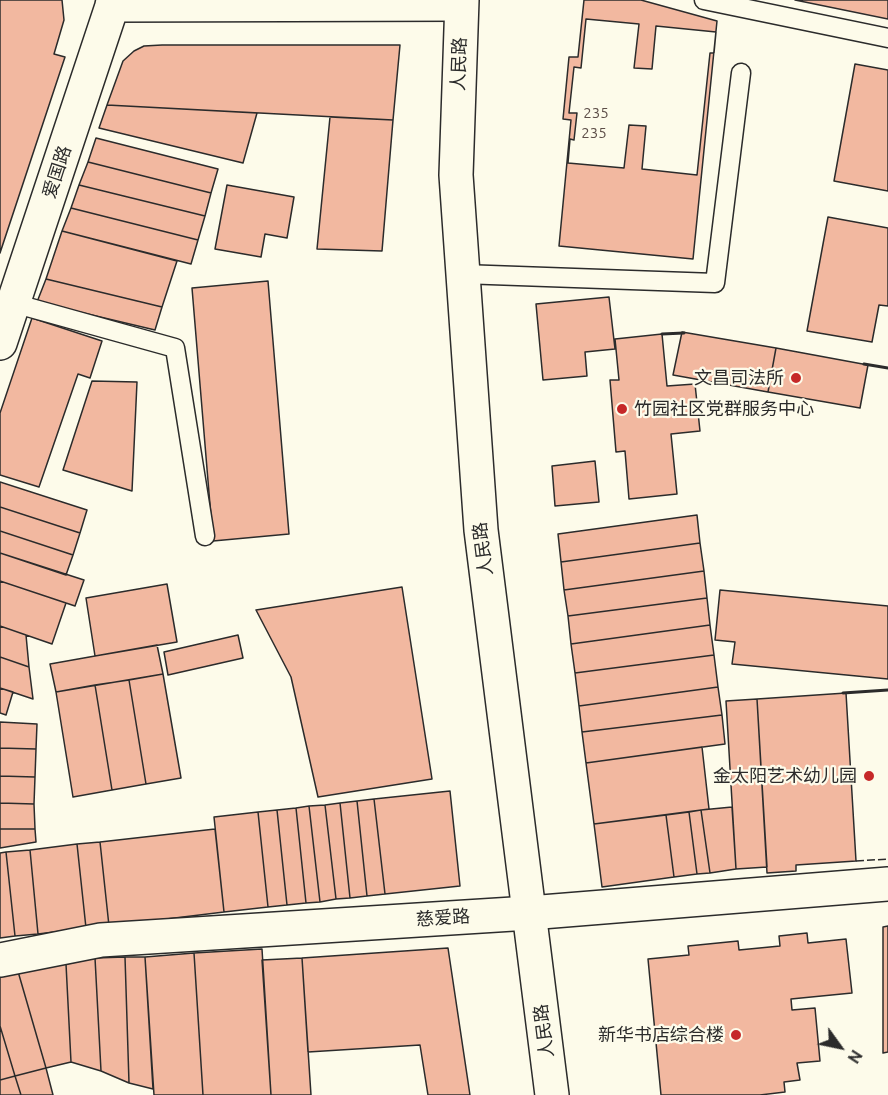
<!DOCTYPE html>
<html>
<head>
<meta charset="utf-8">
<style>
  body { margin:0 }
  #map { position:relative; width:888px; height:1095px; overflow:hidden; background:#fdfbea; font-family:Ubuntu,sans-serif }
  canvas { display:block }
  .north { position:absolute; left:810px; top:1017px; width:60px; height:60px; -webkit-text-stroke:4px #fdfbea; paint-order:stroke; rotate:123deg; font-size:16px; font-weight:700; line-height:24px; text-align:center; color:#2b2b2b }
  .north::after { content:''; display:block; margin:auto; width:21px; height:27px; background:#2b2b2b; clip-path:polygon(50% 0,100% 100%,50% 72%,0 100%) }
</style>
</head>
<body>
<div id="map">
<canvas width="888" height="1095"></canvas>
<div class="north">N</div>
</div>
<script>
const c = document.querySelector('canvas').getContext('2d');
c.lineJoin = 'round';
function fillPath(path, color) { c.fillStyle = color; c.fill(path, 'evenodd'); }
function trace(path, color, width, dash) { c.strokeStyle = color; c.lineWidth = width; c.lineCap = dash ? 'butt' : 'round'; c.setLineDash(dash || []); c.stroke(path); }
function label(font, color, halo, rows, align = 'center') {
  c.font = font + ' Ubuntu,"Noto Sans SC",sans-serif'; c.lineWidth = 4.5; c.setLineDash([]); c.textBaseline = 'middle'; c.strokeStyle = halo; c.fillStyle = color; for (const [text, x, y, turn = 0] of rows) {
    c.save(); c.translate(x, y); c.rotate((+turn || 0) * Math.PI / 180); c.textAlign = isNaN(turn) ? turn : align; if (halo) c.strokeText(text, 0, 0); c.fillText(text, 0, 0); c.restore();
  }
}
const building = new Path2D(`
  M0,0H62L64,20L54,54L65,57L0,253Z
  M584,0H641L717,21L693,259L559,246L571,120L563,119L569,57H578Z
  M795,0H888V19Z
  M586,19L639,24L634,68L652,69L656,26L716,32L714,53H710L697,175L642,169L646,126L629,125L624,168L568,163L570,139L574,140L577,113H569L574,67L581,68Z
  M162,45H400L393,120L107,105L123,61L134,51L144,46Z
  M855,64L888,70V191L834,181Z
  M107,105L257,113L243,163L99,128Z
  M330,117L393,120L382,251L317,249Z
  M96,138L218,169L211,193L88,162Z
  M88,162L211,193L205,216L79,185Z
  M79,185L205,216L198,240L71,208Z
  M227,185L294,197L287,238L265,234L261,257L215,249Z
  M71,208L198,240L191,264L62,231Z
  M828,217L888,228V306L879,305L872,342L807,331Z
  M62,231L177,261L162,307L46,279Z
  M46,279L162,307L155,330L37,302Z
  M268,281L289,534L213,541L192,288Z
  M609,297L615,349L585,352L587,376L543,380L536,304Z
  M32,318L102,341L90,378L78,374L39,487L0,475V413Z
  M682,332L776,348L768,392L673,375Z
  M662,334L667,386L695,384L700,431L671,434L677,494L629,499L625,451L616,452L610,380H619L615,339Z
  M776,348L868,365L860,408L768,392Z
  M92,381L137,382L132,491L63,470Z
  M595,461L599,502L555,506L552,466Z
  M0,482L87,510L80,533L0,507Z
  M0,507L80,533L73,555L0,531Z
  M697,515L700,543L561,562L558,534Z
  M0,531L73,555L66,575L0,553Z
  M700,543L704,571L564,590L561,562Z
  M0,553L84,580L75,606L0,581Z
  M704,571L707,598L568,616L564,590Z
  M0,581L66,603L52,644L0,626Z
  M167,584L177,642L95,656L86,598Z
  M402,587L432,779L318,797L291,677L256,610Z
  M720,590L888,606V679L732,664L735,642L715,640Z
  M707,598L710,625L571,644L568,616Z
  M710,625L714,655L575,673L571,644Z
  M0,626L26,635L29,667L0,657Z
  M238,635L243,658L168,675L164,652Z
  M157,645L163,674L56,692L50,664Z
  M714,655L718,687L579,706L575,673Z
  M0,657L29,667L33,699L0,688Z
  M163,674L181,778L146,784L129,680Z
  M129,680L146,784L112,790L95,685Z
  M95,685L112,790L73,797L56,692Z
  M718,687L722,715L582,732L579,706Z
  M0,688L13,692L6,715L0,713Z
  M846,693L856,861L796,865V871L767,873L757,699Z
  M757,699L767,867L736,869L726,701Z
  M722,715L725,744L586,763L582,732Z
  M0,722L37,724L36,749L0,748Z
  M702,747L709,809L594,824L586,763Z
  M0,748L36,749L35,777L0,776Z
  M0,776L35,777L34,804L0,803Z
  M450,791L460,886L385,894L374,799Z
  M374,799L385,894L367,896L357,801Z
  M357,801L367,896L350,898L340,803Z
  M0,803L34,804L35,829H0Z
  M340,803L350,898L336,899L325,805Z
  M325,805L336,899L320,902L309,806Z
  M309,806L320,902L306,903L296,808Z
  M732,807L736,869L710,873L701,810Z
  M296,808L306,903L287,905L277,810Z
  M277,810L287,905L268,907L258,812Z
  M701,810L710,873L697,874L689,812Z
  M258,812L268,907L224,912L214,817Z
  M689,812L697,874L674,877L666,815Z
  M666,815L674,877L602,887L594,824Z
  M0,829H35L36,842L0,848Z
  M215,829L224,912L109,926L100,842Z
  M100,842L109,926L86,928L77,844Z
  M77,844L86,928L38,934L30,850Z
  M30,850L38,934L15,936L6,852Z
  M6,852L15,936L0,938V853Z
  M888,926V1052L883,1053V927Z
  M807,933L808,943L846,939L852,993L791,999L792,1010L815,1008L820,1061L797,1063L800,1080L784,1082L785,1092L760,1095H661L648,959L689,955L688,946L738,941L739,950L780,946L779,936Z
  M448,948L470,1095H428L420,1045L308,1052L302,958Z
  M262,949L271,1095H203L194,953Z
  M194,953L203,1095H154L145,957Z
  M125,957H145L153,1089L129,1083Z
  M125,957L129,1083L101,1071L95,958Z
  M95,958L101,1071L71,1062L66,964Z
  M302,958L311,1095H271L262,960Z
  M66,964L71,1062L46,1068L17,968Z
  M17,968L46,1068L15,1076L0,1026V971Z
  M0,1026L15,1076L0,1080Z
  M46,1068L53,1095H21L15,1076Z
  M15,1076L21,1095H0V1080Z`);
fillPath(building, '#f2b8a0');
trace(building, '#2b2b2b', 1.5);
const lane = new Path2D(`
  M704,0L888,38
  M462,274L715,283L741,73
  M13,303L175,348L205,536`);
const street = new Path2D(`
  M112,5L461,4
  M0,343L114,0
  M0,960L101,940L529,913L888,884`);
const primary = new Path2D(`
  M462,0L456,175L481,530L552,1095`);
trace(lane, '#2b2b2b', 21);
trace(street, '#2b2b2b', 36);
trace(primary, '#2b2b2b', 36);
trace(lane, '#fdfbea', 18);
trace(street, '#fdfbea', 33);
trace(primary, '#fdfbea', 33);
trace(new Path2D(`
  M856,861L888,859`), '#2b2b2b', 1.5, [8, 3]);
trace(new Path2D(`
  M662,334L684,333
  M864,364L888,368
  M843,693L888,690`), '#2b2b2b', 3);
for (const [x, y, r, color] of [
  [796,378,6,"#c62828"],
  [622,409,6,"#c62828"],
  [869,776,6,"#c62828"],
  [736,1035,6,"#c62828"]
]) { const dot = new Path2D(); dot.arc(x, y, r, 0, 2 * Math.PI); c.fillStyle = color; c.fill(dot); trace(dot, '#fdfbea', 2); }
label('15px', '#5d4e48', null, [
  ["235",596,113],
  ["235",594,133]
]);
label('18px', '#2b2b2b', '#fdfbea', [
  ["人民路",459,64,-88],
  ["爱国路",57,172,-72],
  ["人民路",483,549,-97],
  ["慈爱路",443,918,-4],
  ["人民路",544,1031,-97]
]);
label('18px', '#2b2b2b', '#fdfbea', [
  ["文昌司法所",784,378],
  ["竹园社区党群服务中心",634,409,"left"],
  ["金太阳艺术幼儿园",857,776],
  ["新华书店综合楼",724,1035]
], 'right');
</script>
</body>
</html>
